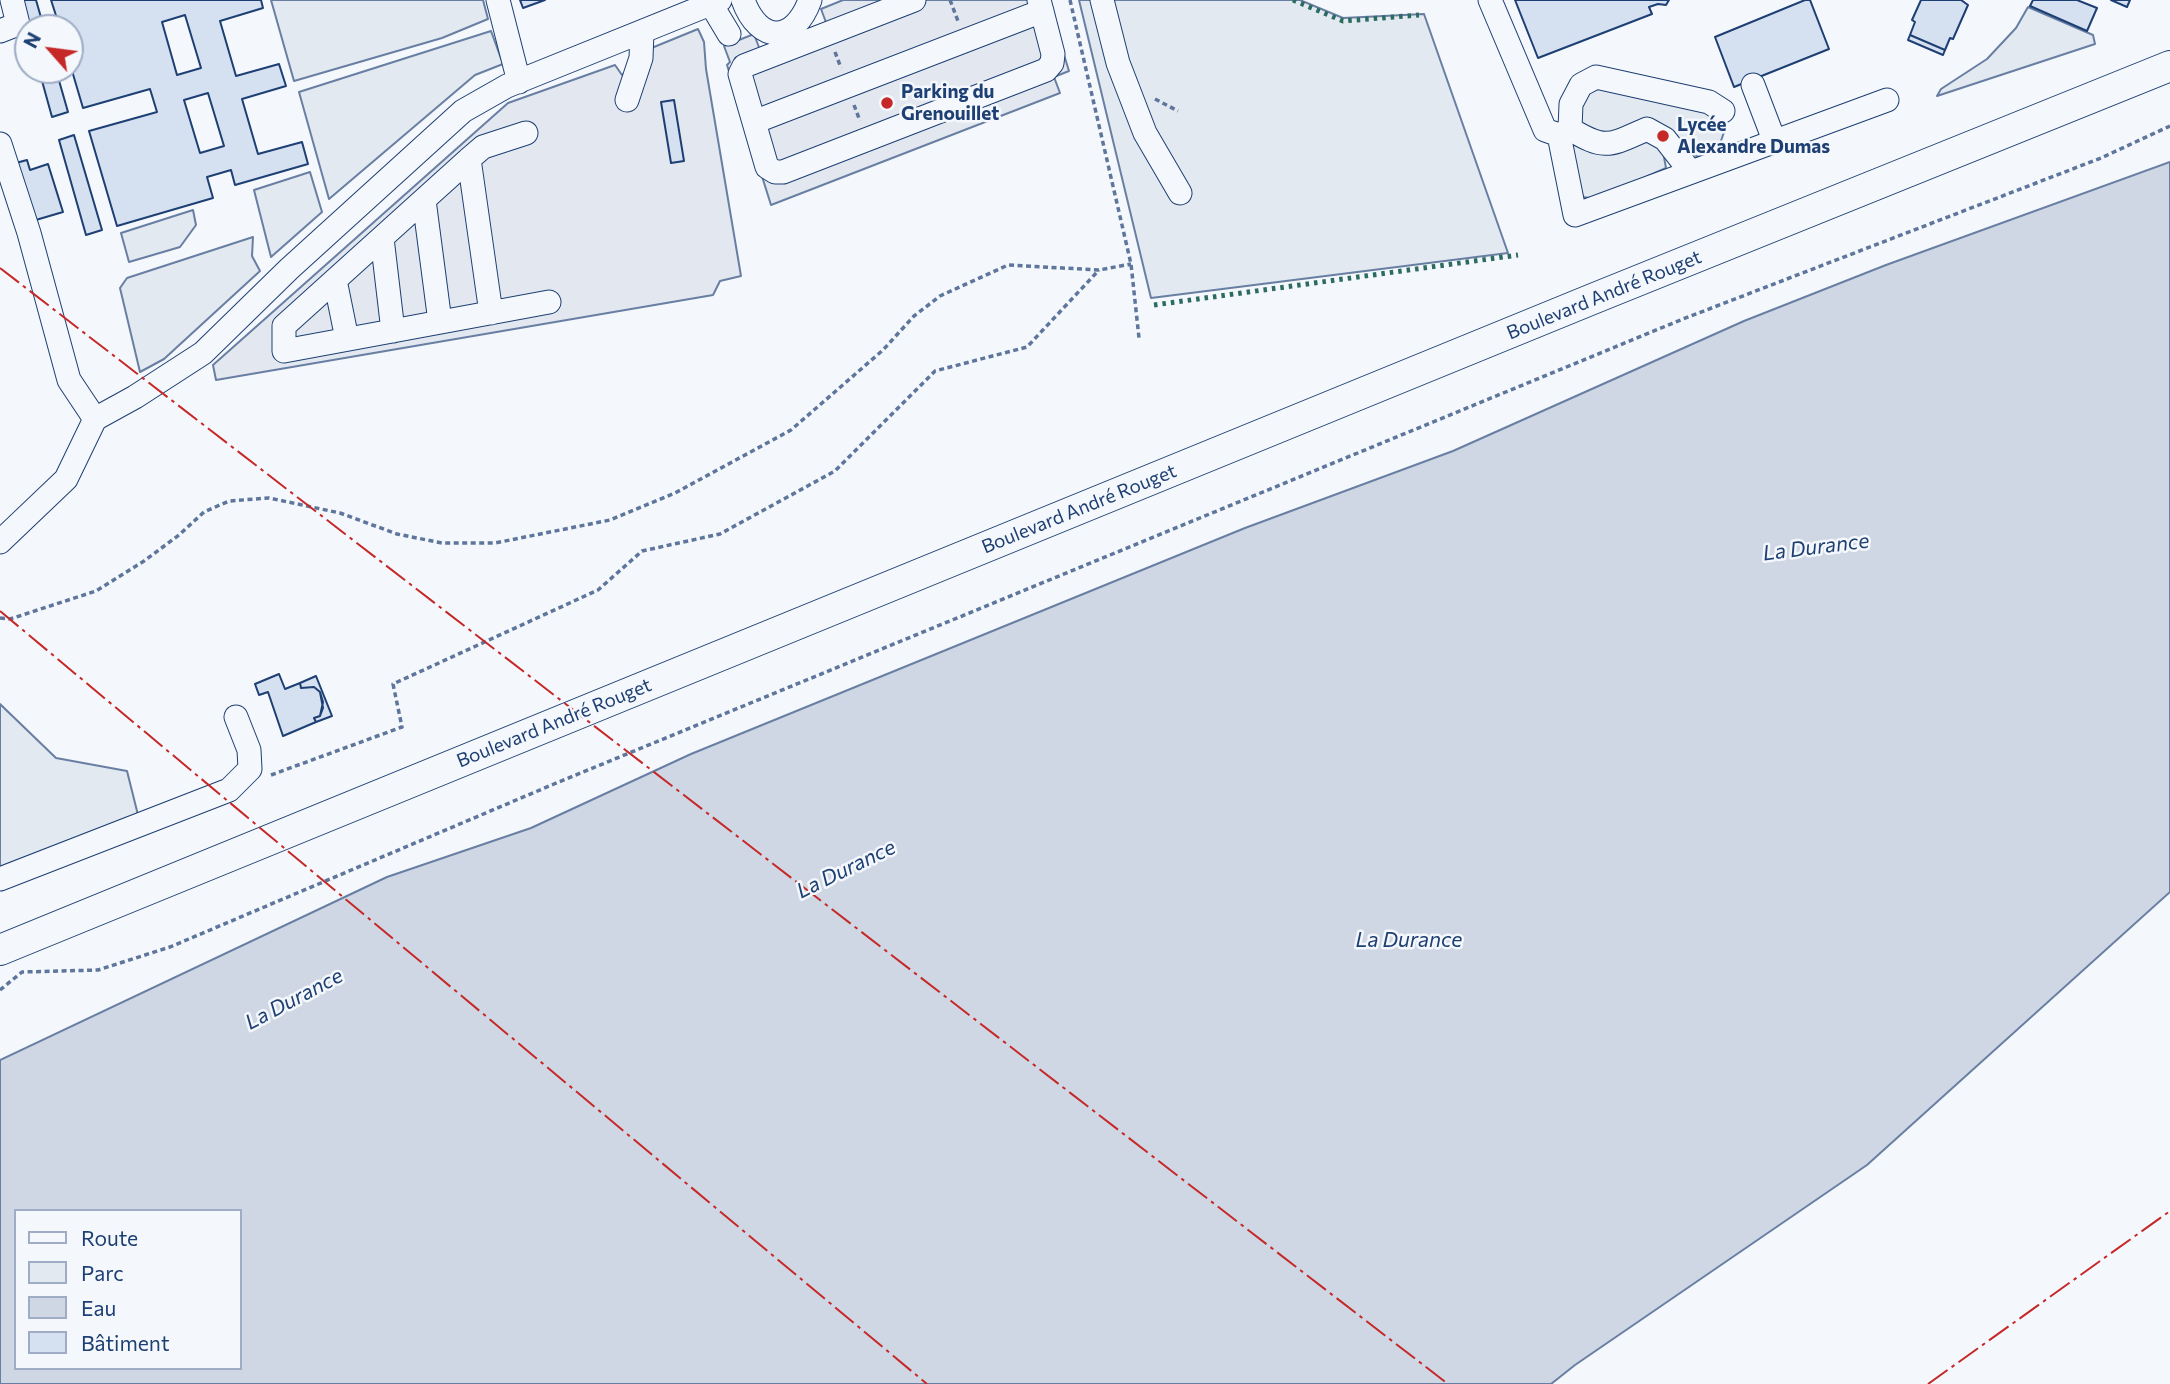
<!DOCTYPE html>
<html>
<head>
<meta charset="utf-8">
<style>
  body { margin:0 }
  #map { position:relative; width:2170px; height:1384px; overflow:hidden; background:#f4f7fb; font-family:Commissioner,sans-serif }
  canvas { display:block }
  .legend { position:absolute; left:14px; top:1209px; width:228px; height:161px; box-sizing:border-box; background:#f4f7fb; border:2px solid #9eadc5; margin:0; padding:9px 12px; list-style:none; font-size:21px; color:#1d3f73 }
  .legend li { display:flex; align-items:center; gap:14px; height:35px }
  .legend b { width:35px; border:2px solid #9eadc5 }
  .north { position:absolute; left:14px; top:14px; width:70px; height:70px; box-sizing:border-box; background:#f4f7fb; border:2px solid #9eadc5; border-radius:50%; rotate:298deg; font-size:19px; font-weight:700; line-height:28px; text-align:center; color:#1d3f73 }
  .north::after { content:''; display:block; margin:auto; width:24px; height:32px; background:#c62828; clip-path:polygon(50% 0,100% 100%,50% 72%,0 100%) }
</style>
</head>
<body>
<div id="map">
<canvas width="2170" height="1384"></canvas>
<ul class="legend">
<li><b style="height:9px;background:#f4f7fb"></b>Route</li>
<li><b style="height:19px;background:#e3e9f0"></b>Parc</li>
<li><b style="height:19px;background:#cfd7e4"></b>Eau</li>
<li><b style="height:19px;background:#d5e0f0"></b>Bâtiment</li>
</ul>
<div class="north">N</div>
</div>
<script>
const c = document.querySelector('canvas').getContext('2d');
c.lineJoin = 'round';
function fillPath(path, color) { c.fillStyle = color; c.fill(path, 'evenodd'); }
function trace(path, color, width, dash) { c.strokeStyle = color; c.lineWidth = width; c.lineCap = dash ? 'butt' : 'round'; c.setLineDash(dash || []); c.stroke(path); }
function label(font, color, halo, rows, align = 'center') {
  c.font = font + ' Commissioner,sans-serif'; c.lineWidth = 5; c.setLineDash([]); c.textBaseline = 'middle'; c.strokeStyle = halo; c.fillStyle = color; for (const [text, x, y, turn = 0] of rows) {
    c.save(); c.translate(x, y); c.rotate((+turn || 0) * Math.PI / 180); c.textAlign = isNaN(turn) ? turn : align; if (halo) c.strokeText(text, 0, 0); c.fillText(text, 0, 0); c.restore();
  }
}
const green = new Path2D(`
  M271,0H483L488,19L442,38L294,81Z
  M1079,0H1300L1343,18L1424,14L1508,253L1151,298Z
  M2028,7L2093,35L2095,44L1937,96L1941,89L1987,59L2016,28Z
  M491,31L503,64L475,75L329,199L299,92Z
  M1607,88L1705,111L1717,120L1724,132L1718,150L1698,157C1688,152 1684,146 1676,139C1650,111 1637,121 1607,137L1583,126L1579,117L1584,95L1598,89Z
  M1649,135L1662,146L1666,168L1596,199L1583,197L1564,141Z
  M310,172L322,212L271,257L254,190Z
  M193,210L196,225L180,247L129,262L121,233Z
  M253,237L252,256L260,271L164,359L140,372L120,288L127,278Z
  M0,704L56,758L127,771L138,815L0,871Z`);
fillPath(green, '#e3e9f0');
trace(green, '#687fa3', 2);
const parking = new Path2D(`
  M843,0H1047L1069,71L1054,77L1060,93L771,205L727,65L730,62L724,46L754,34L760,50L827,25L821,9Z
  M698,29L704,42L706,69L741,276L720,281L713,295L216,380L213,365L508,103L615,65L622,75L654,47Z`);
fillPath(parking, '#e3e8f0');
trace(parking, '#687fa3', 2);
const water = new Path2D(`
  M2170,162V892L1867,1165L1575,1365L1551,1384H0V1060L387,877L531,828L691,754L1245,528L1453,451L1744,321L1886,265ZM16,1211H240V1368H16Z`);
fillPath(water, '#cfd7e4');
trace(water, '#687fa3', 2);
const building = new Path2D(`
  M18,0H36L44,28H28V33Z
  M51,0H261L263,8L220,21L236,76L279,64L286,86L242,99L258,154L302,142L308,164L235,185L231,170L207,177L213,198L117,226L89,131L157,112L150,89L83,108L70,64V28H60ZM185,15L201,68L177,75L162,22ZM208,93L224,146L200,153L184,100Z
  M520,0H545L523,8Z
  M1515,0H1669L1666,5L1658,4L1649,7L1652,14L1538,58Z
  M1805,0H1810L1829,49L1734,87L1715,37Z
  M1921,0H1961L1968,5L1953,39L1950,38L1945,50L1910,35L1915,22L1912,20Z
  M2033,0H2077L2097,8L2087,31L2030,6Z
  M2111,0H2130L2127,7Z
  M1910,35L1945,50L1943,55L1908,40Z
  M39,70H56L68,112L52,117Z
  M674,100L684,161L671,163L661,102Z
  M74,135L102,230L86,235L59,140Z
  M27,160L30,170L48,164L63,212L29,222L12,164Z
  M279,674L285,689L300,683L301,688L314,687L320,692L323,702L320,716L314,718L316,722L283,736L268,692L259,695L255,684Z
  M316,676L332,716L316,722L314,718L320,716L323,708L320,692L314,687L301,688L300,683Z`);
fillPath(building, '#d5e0f0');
trace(building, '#1d3f73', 2);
const minor = new Path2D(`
  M498,0L519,82
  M743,0C759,44 794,44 810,0
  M914,0L744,66L740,74L767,167L775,172H783L1046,70L1052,63L1053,54L1039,0
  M1102,0L1118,63L1145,133L1180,193
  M1490,0L1545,130L1559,135L1570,129L1571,104L1581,85L1596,77L1709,102L1723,111
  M711,4L729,34
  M0,31L18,24L12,0
  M1753,85L1774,140
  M627,100L641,58L642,32
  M754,122L1042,11
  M1570,129C1606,151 1610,145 1647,129L1665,139L1690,171
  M526,133L483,147L469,159L284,326V351L549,302
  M1559,135L1575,215L1887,100
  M0,144L29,233L69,380L95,419L66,479L0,542
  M469,159L491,313
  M424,200L440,322
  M382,238L393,331
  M335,280L347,339
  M95,419L135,397L203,353L289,269L463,111L507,86L720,0
  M0,879L229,790L250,769L249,750L236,717`);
const major = new Path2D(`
  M0,950L1595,298L2170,66`);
trace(minor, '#1d3f73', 25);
trace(major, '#1d3f73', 32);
trace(new Path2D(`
  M950,0L958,21
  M1070,0L1131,264L1139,338
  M835,52L841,68
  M1155,99L1178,111
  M854,105L860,121
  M0,618L10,619L96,591L144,561L179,535L204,512L229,501L269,498L340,513L397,534L442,543H495L610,520L675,493L791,430L883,350L914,316L940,296L1008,265L1099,270L1131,264
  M271,775L402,727L393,684L598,590L642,551L720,534L835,471L935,371L1027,347L1099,270
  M0,990L22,972L98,970L170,947L554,784L1683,319L2101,158L2170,126`), '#5e769c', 3.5, [5, 3.5]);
trace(minor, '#f4f7fb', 23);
trace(major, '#f4f7fb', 30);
trace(new Path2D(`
  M1293,0L1343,21L1419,15
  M1154,305L1518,255`), '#2c6c60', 5, [3.5, 5]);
trace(new Path2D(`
  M0,268L1448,1384
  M0,611L927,1384
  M1928,1384L2170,1211`), '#c62828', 2, [24, 5, 3.5, 5]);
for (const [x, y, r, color] of [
  [887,103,7,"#c62828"],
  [1663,136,7,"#c62828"]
]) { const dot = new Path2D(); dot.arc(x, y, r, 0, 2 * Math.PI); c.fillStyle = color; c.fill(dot); trace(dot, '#f4f7fb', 2.5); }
label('bold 19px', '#1d3f73', '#f4f7fb', [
  ["Parking du",901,92],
  ["Grenouillet",901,114],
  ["Lycée",1677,125],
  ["Alexandre Dumas",1677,147]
], 'left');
label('19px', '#1d3f73', '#f4f7fb', [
  ["Boulevard André Rouget",1604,295,-22],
  ["Boulevard André Rouget",1079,509,-22],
  ["Boulevard André Rouget",554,723,-22]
]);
label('italic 21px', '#1d3f73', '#f4f7fb', [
  ["La Durance",1816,547,-7],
  ["La Durance",846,869,-26],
  ["La Durance",1409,940],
  ["La Durance",294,999,-28]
]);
</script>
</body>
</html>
